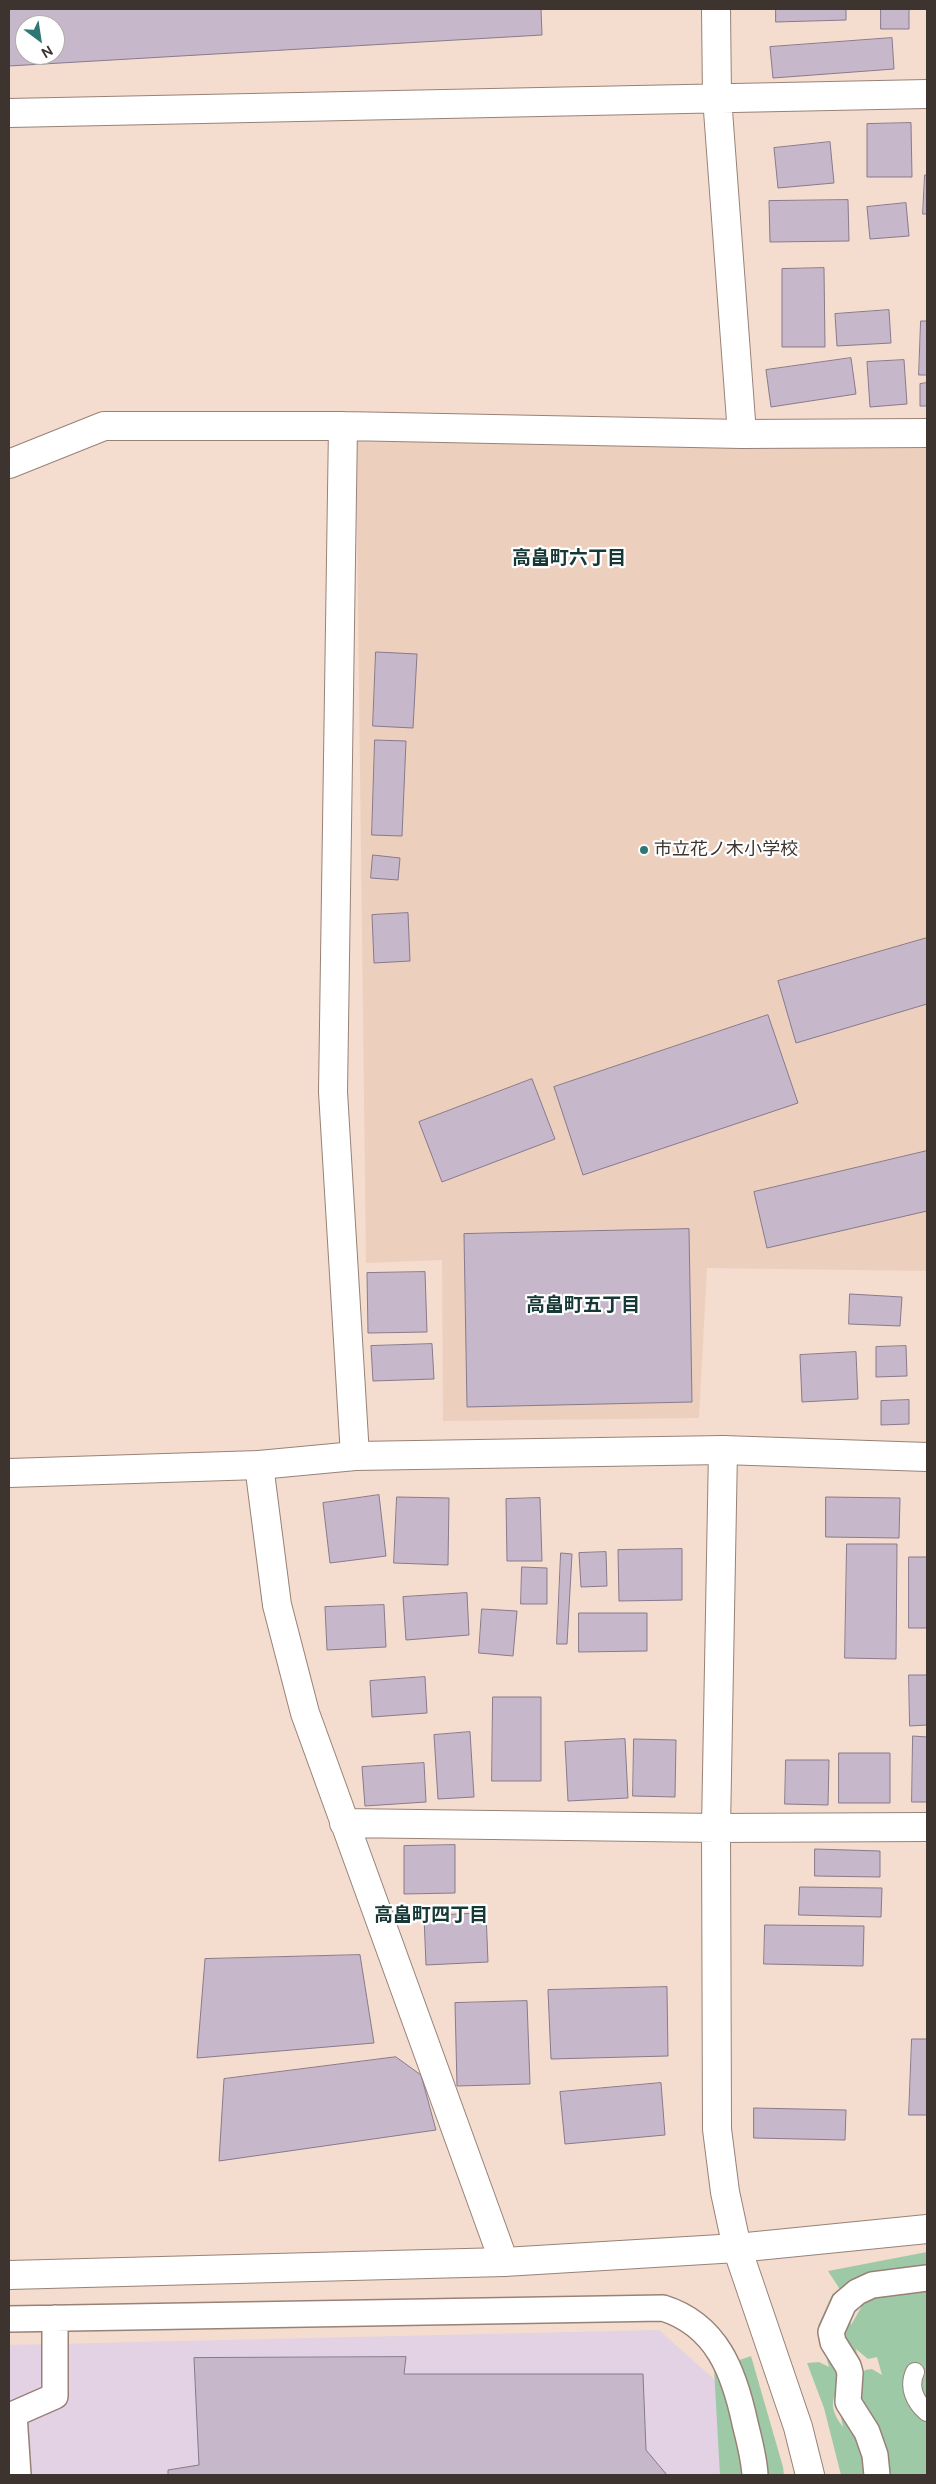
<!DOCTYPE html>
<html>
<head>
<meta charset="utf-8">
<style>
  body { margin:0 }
  #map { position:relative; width:936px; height:2484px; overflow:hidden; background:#f4dccf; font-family:"DM Sans",sans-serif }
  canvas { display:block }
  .frame { position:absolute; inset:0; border:10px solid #3d342f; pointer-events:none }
  .north { position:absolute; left:15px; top:15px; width:50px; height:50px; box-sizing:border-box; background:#fff; border:1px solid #b1aeac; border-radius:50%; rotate:149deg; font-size:14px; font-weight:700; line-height:20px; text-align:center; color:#3d342f }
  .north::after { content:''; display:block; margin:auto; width:18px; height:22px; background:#2f7773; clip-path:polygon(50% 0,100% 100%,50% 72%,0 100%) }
</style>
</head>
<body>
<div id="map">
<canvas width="936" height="2484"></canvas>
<div class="frame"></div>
<div class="north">N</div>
</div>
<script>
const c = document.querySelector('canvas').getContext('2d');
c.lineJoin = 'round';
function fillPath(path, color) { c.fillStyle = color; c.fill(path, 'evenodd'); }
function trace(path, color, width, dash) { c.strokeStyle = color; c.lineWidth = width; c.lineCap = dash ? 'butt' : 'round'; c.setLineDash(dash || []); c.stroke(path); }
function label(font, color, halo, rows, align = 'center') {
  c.font = font + ' "DM Sans","Noto Sans JP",sans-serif'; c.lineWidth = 4.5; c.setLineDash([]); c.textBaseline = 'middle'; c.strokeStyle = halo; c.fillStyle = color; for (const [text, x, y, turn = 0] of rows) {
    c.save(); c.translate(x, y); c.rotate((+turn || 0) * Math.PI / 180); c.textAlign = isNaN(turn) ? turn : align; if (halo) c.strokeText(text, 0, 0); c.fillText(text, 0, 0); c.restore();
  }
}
fillPath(new Path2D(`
  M659,2330L723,2387L725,2475H9V2345Z`), '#e3d2e3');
fillPath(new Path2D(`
  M356,440H927V1271L707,1268L699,1418L443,1421L442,1260L366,1263Z`), '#edcfbe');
fillPath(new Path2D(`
  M927,2252V2475H888L883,2439L867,2406L882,2475H841L824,2408L807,2363L819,2362L829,2367L818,2326L833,2293L849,2312L851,2325L862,2306L852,2308L828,2271ZM856,2349L868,2359L877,2357L882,2375L872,2369L865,2370L861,2377ZM836,2393L843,2427C835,2416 829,2406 836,2393Z
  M751,2356L783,2467L784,2475H720L714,2369Z`), '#9ec9a6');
const building = new Path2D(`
  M9,9H541L542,35L9,66ZM25,25H55V55H25Z
  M776,9H846V20L776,22Z
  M881,9H909V29H881Z
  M892,38L894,69L773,78L770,47Z
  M911,123L912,177H867V124Z
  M830,142L834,183L778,188L774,148Z
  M925,175H927V214H923Z
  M848,200L849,241L770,242L769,201Z
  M906,203L909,236L870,239L867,207Z
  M824,268L825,347H782V269Z
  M889,310L891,343L837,346L835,314Z
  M921,321H927V375H919Z
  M851,358L856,394L771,407L766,370Z
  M904,360L907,404L870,407L867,362Z
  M927,383V406H920V384Z
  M376,652L417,654L413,728L373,726Z
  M375,740L406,741L402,836L372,835Z
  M373,855L400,858L398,880L371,878Z
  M408,913L410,961L374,963L372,915Z
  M927,938V1004L796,1043L778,981Z
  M768,1015L798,1103L583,1175L554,1087Z
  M532,1079L555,1139L442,1182L419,1122Z
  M927,1151V1211L767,1248L754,1192Z
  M689,1229L692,1402L467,1407L464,1234Z
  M425,1272L427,1332L368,1333L367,1273Z
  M850,1294L902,1297L900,1326L849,1324Z
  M432,1344L434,1379L373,1381L371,1346Z
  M906,1346L907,1376L876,1377V1347Z
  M856,1352L858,1399L802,1402L800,1355Z
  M909,1400V1424L881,1425V1401Z
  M379,1495L386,1556L330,1563L323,1503Z
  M397,1497L449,1498L448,1565L394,1563Z
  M826,1497L900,1498L899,1538L826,1537Z
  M540,1498L542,1561H507L506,1499Z
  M847,1544H897L896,1659L845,1658Z
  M682,1549V1600L619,1601L618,1550Z
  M606,1552L607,1586L581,1587L579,1553Z
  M561,1553L572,1554L567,1644H557Z
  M909,1557H927V1628H909Z
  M522,1567L547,1568V1604H521Z
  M467,1593L469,1635L406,1640L403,1597Z
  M384,1605L386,1647L327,1650L325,1607Z
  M482,1609L517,1611L513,1656L479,1653Z
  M579,1613H647V1651L579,1652Z
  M909,1675H927V1725L910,1726Z
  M425,1677L427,1713L372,1717L370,1681Z
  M493,1697H541V1781H492Z
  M470,1732L474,1797L438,1799L434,1735Z
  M913,1736L927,1737V1802H912Z
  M625,1739L628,1798L568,1801L565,1742Z
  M634,1739L676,1740L675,1797L633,1796Z
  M839,1753H890V1803H839Z
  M786,1760H829L828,1805L785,1804Z
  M424,1763L426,1802L365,1806L362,1767Z
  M455,1845V1893L404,1894V1846Z
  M815,1849L880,1851V1877L815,1876Z
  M800,1887L882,1888L881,1917L799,1915Z
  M486,1913L488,1962L426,1965L424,1916Z
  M765,1925L864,1926L863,1966L764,1964Z
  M360,1955L374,2043L197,2058L205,1959Z
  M667,1987L668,2056L551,2059L548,1990Z
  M527,2001L530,2084L457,2086L455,2003Z
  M912,2039H927V2115H909Z
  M396,2057L421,2075L436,2130L219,2161L224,2079Z
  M661,2083L665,2135L565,2144L560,2092Z
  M754,2108L846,2110L845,2140L754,2138Z
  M406,2357L404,2374H643L646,2450L667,2475H168V2470L199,2465L194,2358Z`);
fillPath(building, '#c6b7cb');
trace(building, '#877a8c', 1);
const service = new Path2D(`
  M915,2372C908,2387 915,2402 927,2412`);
const pedestrian = new Path2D(`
  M9,2319L663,2308C717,2325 734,2372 745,2423C749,2440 754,2457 755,2475
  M18,2475L14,2414L55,2396V2318
  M877,2475L875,2455L867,2432L848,2402L850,2373L848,2366L833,2342L831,2332L844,2303L857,2292L872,2285L927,2278`);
const minor = new Path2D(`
  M716,9L717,97L742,434
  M9,113L927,94
  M343,426L333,1092L355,1456
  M9,464L104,426H343L742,434L927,433
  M723,1450L716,1828L717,2129L725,2192L737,2248
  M259,1465L277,1605L305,1713L504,2262
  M344,1823L716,1828L927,1827`);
const tertiary = new Path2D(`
  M9,1473L259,1465L355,1456L723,1450L927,1457
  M737,2248L798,2427L810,2475
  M9,2275L504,2262L737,2248L927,2229`);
trace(service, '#988277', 20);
trace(pedestrian, '#988277', 28);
trace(minor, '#988277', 30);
trace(tertiary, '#988277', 30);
trace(service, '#fff', 18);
trace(pedestrian, '#fff', 25);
trace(minor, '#fff', 28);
trace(tertiary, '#fff', 28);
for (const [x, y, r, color] of [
  [644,850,5,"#2f7773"]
]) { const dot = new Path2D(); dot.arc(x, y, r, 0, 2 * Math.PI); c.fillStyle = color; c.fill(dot); trace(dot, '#fff', 2); }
label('18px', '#3d342f', '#fff', [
  ["市立花ノ木小学校",654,850]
], 'left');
label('bold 19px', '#163836', '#fff', [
  ["高畠町六丁目",569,559],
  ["高畠町五丁目",583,1306],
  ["高畠町四丁目",431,1916]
]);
</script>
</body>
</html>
